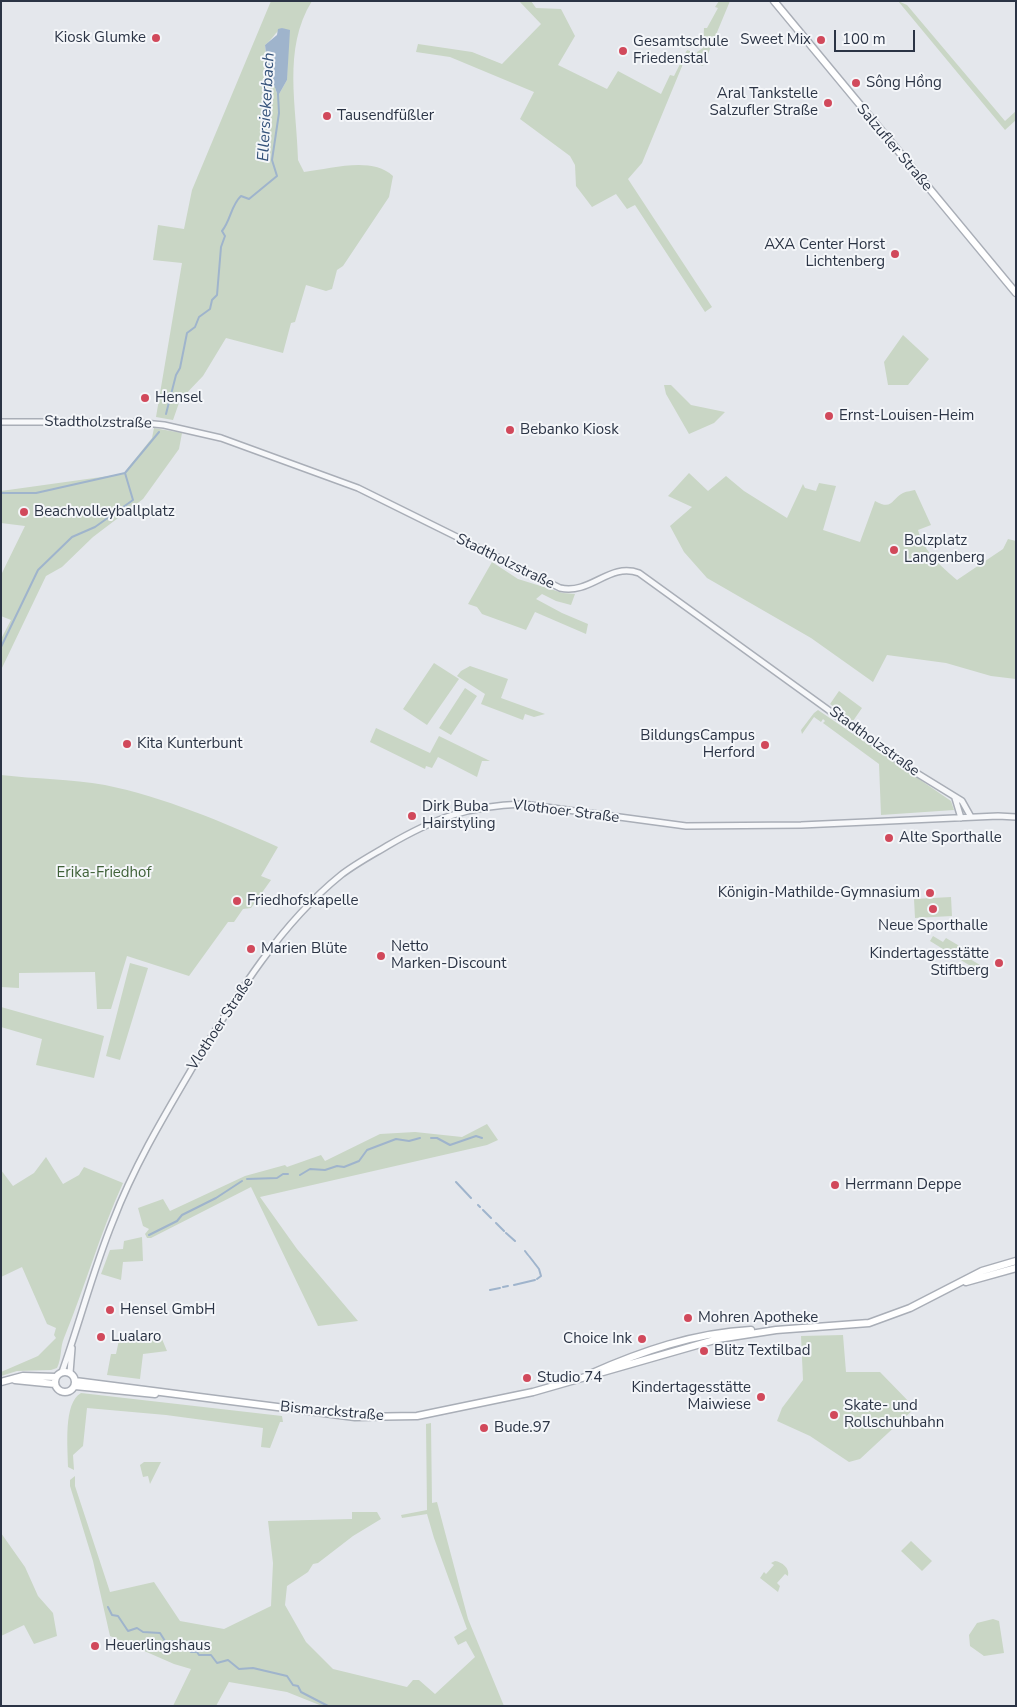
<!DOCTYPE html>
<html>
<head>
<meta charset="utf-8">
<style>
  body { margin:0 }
  #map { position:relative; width:1017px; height:1707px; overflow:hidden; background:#e4e7ec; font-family:"Nunito Sans",sans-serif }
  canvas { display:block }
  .frame { position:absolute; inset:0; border:2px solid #2b3445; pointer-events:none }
  .scale { position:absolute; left:834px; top:30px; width:81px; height:22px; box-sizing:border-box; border:2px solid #2b3445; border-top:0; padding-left:6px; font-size:15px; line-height:18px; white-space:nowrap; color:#2b3445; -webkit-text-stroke:4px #f4f6f9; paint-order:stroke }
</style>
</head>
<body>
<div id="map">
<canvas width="1017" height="1707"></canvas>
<div class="frame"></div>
<div class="scale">100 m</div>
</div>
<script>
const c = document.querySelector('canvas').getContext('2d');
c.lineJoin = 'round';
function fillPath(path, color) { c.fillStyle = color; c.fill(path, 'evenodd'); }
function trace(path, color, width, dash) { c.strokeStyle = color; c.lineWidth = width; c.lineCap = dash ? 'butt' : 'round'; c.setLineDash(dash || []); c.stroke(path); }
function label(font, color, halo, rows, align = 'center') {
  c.font = font + ' "Nunito Sans",sans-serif'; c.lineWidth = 4; c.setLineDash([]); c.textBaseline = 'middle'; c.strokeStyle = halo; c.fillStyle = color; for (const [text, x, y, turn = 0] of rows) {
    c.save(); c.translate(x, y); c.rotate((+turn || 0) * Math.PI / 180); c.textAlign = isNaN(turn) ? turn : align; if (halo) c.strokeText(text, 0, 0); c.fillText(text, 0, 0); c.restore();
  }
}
fillPath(new Path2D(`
  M271,1H312C282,49 297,107 298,160L304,172C332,169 371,156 393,176L389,197L343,266L337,270L332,289L326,291L306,285L295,322L291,323L283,353L226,338L203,376L180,400L173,420L156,417L182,263L153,260L158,225L184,229L192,190ZM282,28L288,32L287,80L278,96L268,68L265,45C272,40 275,32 282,28Z
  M519,1H531L536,8L561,9L575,36L558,65L607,89L618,71L661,94L670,75L674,76L687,50L690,51V57H697V52L703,48L704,28H707L718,8L715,7L719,1H730L703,66L685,59L642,163L628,179L712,307L705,312L635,205L627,209L616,194L592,207L576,186L575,165L570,156L520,119L534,92L450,57L416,52L418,44L472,52L502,64L541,24Z
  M898,1L907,5L1005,121L1016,111V120L1005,130Z
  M903,335L929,359L908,385H888L884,362Z
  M664,385H671L691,405L725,412L714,423L689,434L666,394Z
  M154,428L182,433L179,449L143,499L93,537L62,567L46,576L1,670V639L11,620L1,616V575L25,526L1,523V491L123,474L152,438Z
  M689,473L708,491L726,476L744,491L787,518L803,484L805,488L816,491L819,483L836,486L823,530L860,542L875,501C893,511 891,499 903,493C907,491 912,491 915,490L931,525L918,530C924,552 940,565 957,580L1003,549L1008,539L1016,541V679L991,676L946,663L887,655L873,682L811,638L707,578L684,552L670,526L692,507L668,496Z
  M492,562L518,579L563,593L575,594L571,605L556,601L542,594L536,599L562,613L588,624L586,634L535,612L526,630L482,614L477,607L468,604Z
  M434,663L459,679L427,725L403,709Z
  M470,666L508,679L501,698L545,714L534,717L525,714L523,720L481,704L485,694L457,676L461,671Z
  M465,688L477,696L451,735L439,728Z
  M839,691L862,708L853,721L830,704Z
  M818,710L951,801L954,810L881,815L879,764L823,723L825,721L823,719L821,722L814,717L802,734L801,730L814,713Z
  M376,728L430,753L439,736L490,761H482L477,777L438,757L432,768L426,766L425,769L370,742Z
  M1,775C35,779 71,779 105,785C164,797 223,822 278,847L261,876L271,880L251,908L243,909L234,922H228L189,976L127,956L111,1009H97L95,972L19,973V988L1,987Z
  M951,897L952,916L915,918L914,899Z
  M933,936L943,942L946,938L973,954L970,959L980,965L977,970L930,941Z
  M130,963L148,968L120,1060L106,1056Z
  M1,1007L104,1036L94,1078L36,1065L42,1039L1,1027Z
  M487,1124L498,1140L487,1145L260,1197L297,1249L358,1321L318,1326L251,1187L151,1238H147L145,1234L149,1229L143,1226L138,1208L163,1199L170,1211L245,1176L285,1165L287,1167L321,1155L325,1161L380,1134L415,1132L462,1137Z
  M46,1157L63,1184L79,1175L84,1167L123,1183C100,1233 85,1287 64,1338C60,1347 62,1358 57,1368L51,1370L17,1371L1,1376V1372L38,1356L56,1338L54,1335L56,1328L47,1324L22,1267L1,1277V1170L13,1186L34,1173Z
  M142,1237L143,1261L123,1262L121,1280L101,1274L110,1250L123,1249L124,1241Z
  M159,1332L167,1351L143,1354L140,1379L107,1375L111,1354H116L119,1340Z
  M843,1335L846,1372H880L915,1408L860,1459L849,1462L810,1436L777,1421L782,1408L803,1380L801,1336Z
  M81,1393L282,1416L283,1422H280L270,1448L261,1447L263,1428L166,1415L87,1408L83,1446L73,1455L74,1470L68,1467C68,1448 63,1403 81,1393Z
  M431,1423L432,1503L437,1502L468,1619L504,1706H322L287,1692L229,1682L216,1706H173L191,1669L174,1664L110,1636L93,1561L70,1486V1480L75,1476V1486L110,1592L154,1582L180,1621L224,1629L271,1606L273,1563L268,1521L352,1519V1512H377L381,1519L353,1536L318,1563L313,1564L308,1572L287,1586L285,1605L306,1642L333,1669L407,1687L413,1680H419L435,1694L475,1657L466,1641L458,1645L454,1637L467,1629L434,1538L427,1514L402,1518L401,1515L427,1510L426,1424Z
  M144,1462H161L150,1484L148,1476L143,1477L140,1465Z
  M1,1533L25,1567L38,1596L53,1613L57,1636L34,1644L24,1625L1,1636Z
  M911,1541L932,1561L922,1571L901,1551Z
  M775,1561C782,1562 790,1568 788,1576L785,1574L777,1583L780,1586L778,1592L760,1578L764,1572L766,1574L774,1565L771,1563Z
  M993,1619L999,1621L1004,1653L984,1656L970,1646L969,1635L977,1623Z`), '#c9d6c5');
fillPath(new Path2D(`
  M282,28L290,30L287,80L278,96L268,68L265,45L277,35L278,29Z`), '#9fb4cc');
trace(new Path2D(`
  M166,414L176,375L180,368L187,333L195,327L199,317L210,309L212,300L217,295L221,247L225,236L222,231C231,220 231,205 241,196L249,199L277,176L272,160L279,113L278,94
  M1,493H36L125,473
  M1,647L38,570L72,537L95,527L133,500L125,473L159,432
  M431,1138H437L450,1145L476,1136L482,1138
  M300,1175L310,1169L325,1170L337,1166L344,1167L359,1161L367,1150L396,1139L409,1141L420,1138
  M247,1179L277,1178L283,1174H288
  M456,1182L471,1198
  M478,1205L480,1207
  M483,1210L491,1218
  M496,1223L504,1231
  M506,1233L515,1241
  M149,1235L177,1221L182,1215L216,1198L242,1181
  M525,1251L528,1255
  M529,1256L539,1269L541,1276L537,1279
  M514,1285L535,1280
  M503,1287L508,1286
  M490,1290L500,1288
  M108,1607L112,1615L118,1616L128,1631L137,1628L143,1632L160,1633L165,1641L179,1642L191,1652H197L199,1655H211L217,1663L228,1660L239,1669L253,1668L287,1676L293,1685L298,1686L301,1692L328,1706`), '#9fb4cc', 2);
const tertiary = new Path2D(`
  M1,422H134L164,425L221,438L358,488L560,588C591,595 609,562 639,573L910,769L962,801L971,817
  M955,798L961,818
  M62,1372C80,1322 93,1270 113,1221C134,1166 164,1116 194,1065C235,998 279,925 341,875C355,864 372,855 387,846C435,818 467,806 523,804L686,826L801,825L998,816L1016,817
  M70,1373L72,1348`);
const secondary = new Path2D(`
  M774,1L1016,293
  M966,1282L1016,1268
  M55 1382a10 10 0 1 1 20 0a10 10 0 1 1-20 0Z
  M590,1374C642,1351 694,1333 751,1330
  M15,1380L55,1384
  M75,1381L355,1417L417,1416L533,1392L718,1339L776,1330L869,1323L910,1308L982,1271L1016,1261
  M1,1382L23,1376L56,1377
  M75,1386L155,1394`);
trace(tertiary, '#a9aeb7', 8);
trace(secondary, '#a9aeb7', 9);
trace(tertiary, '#f7f8fa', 5);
trace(secondary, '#fff', 6);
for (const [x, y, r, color] of [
  [156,38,5,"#d1495b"],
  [821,40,5,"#d1495b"],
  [623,51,5,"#d1495b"],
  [856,83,5,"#d1495b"],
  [828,103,5,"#d1495b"],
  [327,116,5,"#d1495b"],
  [895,254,5,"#d1495b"],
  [145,398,5,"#d1495b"],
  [829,416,5,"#d1495b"],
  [510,430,5,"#d1495b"],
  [24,512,5,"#d1495b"],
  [894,550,5,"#d1495b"],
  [127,744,5,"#d1495b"],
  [765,745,5,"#d1495b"],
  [412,816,5,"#d1495b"],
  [889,838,5,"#d1495b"],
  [930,893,5,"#d1495b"],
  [237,901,5,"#d1495b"],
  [933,909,5,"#d1495b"],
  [251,949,5,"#d1495b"],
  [381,956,5,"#d1495b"],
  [999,963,5,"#d1495b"],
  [835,1185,5,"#d1495b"],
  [110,1310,5,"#d1495b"],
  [688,1318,5,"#d1495b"],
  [101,1337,5,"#d1495b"],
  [642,1339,5,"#d1495b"],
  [704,1351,5,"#d1495b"],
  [527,1378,5,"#d1495b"],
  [761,1397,5,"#d1495b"],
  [834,1415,5,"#d1495b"],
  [484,1428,5,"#d1495b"],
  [95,1646,5,"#d1495b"]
]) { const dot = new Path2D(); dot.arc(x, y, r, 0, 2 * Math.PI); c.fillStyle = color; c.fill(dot); trace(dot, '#f4f6f9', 2); }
label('15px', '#2b3445', '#f4f6f9', [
  ["Kiosk Glumke",146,38,"right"],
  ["Sweet Mix",811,40,"right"],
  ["Gesamtschule",633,42],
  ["Friedenstal",633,59],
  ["Sông Hồng",866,83],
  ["Aral Tankstelle",818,94,"right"],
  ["Salzufler Straße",818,111,"right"],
  ["Tausendfüßler",337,116],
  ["AXA Center Horst",885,245,"right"],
  ["Lichtenberg",885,262,"right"],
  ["Hensel",155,398],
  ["Ernst-Louisen-Heim",839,416],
  ["Bebanko Kiosk",520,430],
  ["Beachvolleyballplatz",34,512],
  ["Bolzplatz",904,541],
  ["Langenberg",904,558],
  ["BildungsCampus",755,736,"right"],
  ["Herford",755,753,"right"],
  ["Kita Kunterbunt",137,744],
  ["Dirk Buba",422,807],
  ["Hairstyling",422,824],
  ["Alte Sporthalle",899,838],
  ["Königin-Mathilde-Gymnasium",920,893,"right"],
  ["Friedhofskapelle",247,901],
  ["Neue Sporthalle",933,926,"center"],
  ["Netto",391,947],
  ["Marken-Discount",391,964],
  ["Marien Blüte",261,949],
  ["Kindertagesstätte",989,954,"right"],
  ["Stiftberg",989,971,"right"],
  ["Herrmann Deppe",845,1185],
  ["Hensel GmbH",120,1310],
  ["Mohren Apotheke",698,1318],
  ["Lualaro",111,1337],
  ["Choice Ink",632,1339,"right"],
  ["Blitz Textilbad",714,1351],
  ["Studio 74",537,1378],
  ["Kindertagesstätte",751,1388,"right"],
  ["Maiwiese",751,1405,"right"],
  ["Skate- und",844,1406],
  ["Rollschuhbahn",844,1423],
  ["Bude.97",494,1428],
  ["Heuerlingshaus",105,1646]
], 'left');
label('15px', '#2b3445', '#f4f6f9', [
  ["Salzufler Straße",894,148,50],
  ["Stadtholzstraße",98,423,1],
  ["Stadtholzstraße",505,562,26],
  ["Stadtholzstraße",874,742,36],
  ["Vlothoer Straße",566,812,7],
  ["Vlothoer Straße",221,1024,-57],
  ["Bismarckstraße",332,1412,5]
]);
label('15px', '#3f6138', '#f4f6f9', [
  ["Erika-Friedhof",104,873]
]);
label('italic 16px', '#34527a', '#f4f6f9', [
  ["Ellersiekerbach",267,107,-87]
]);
</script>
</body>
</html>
